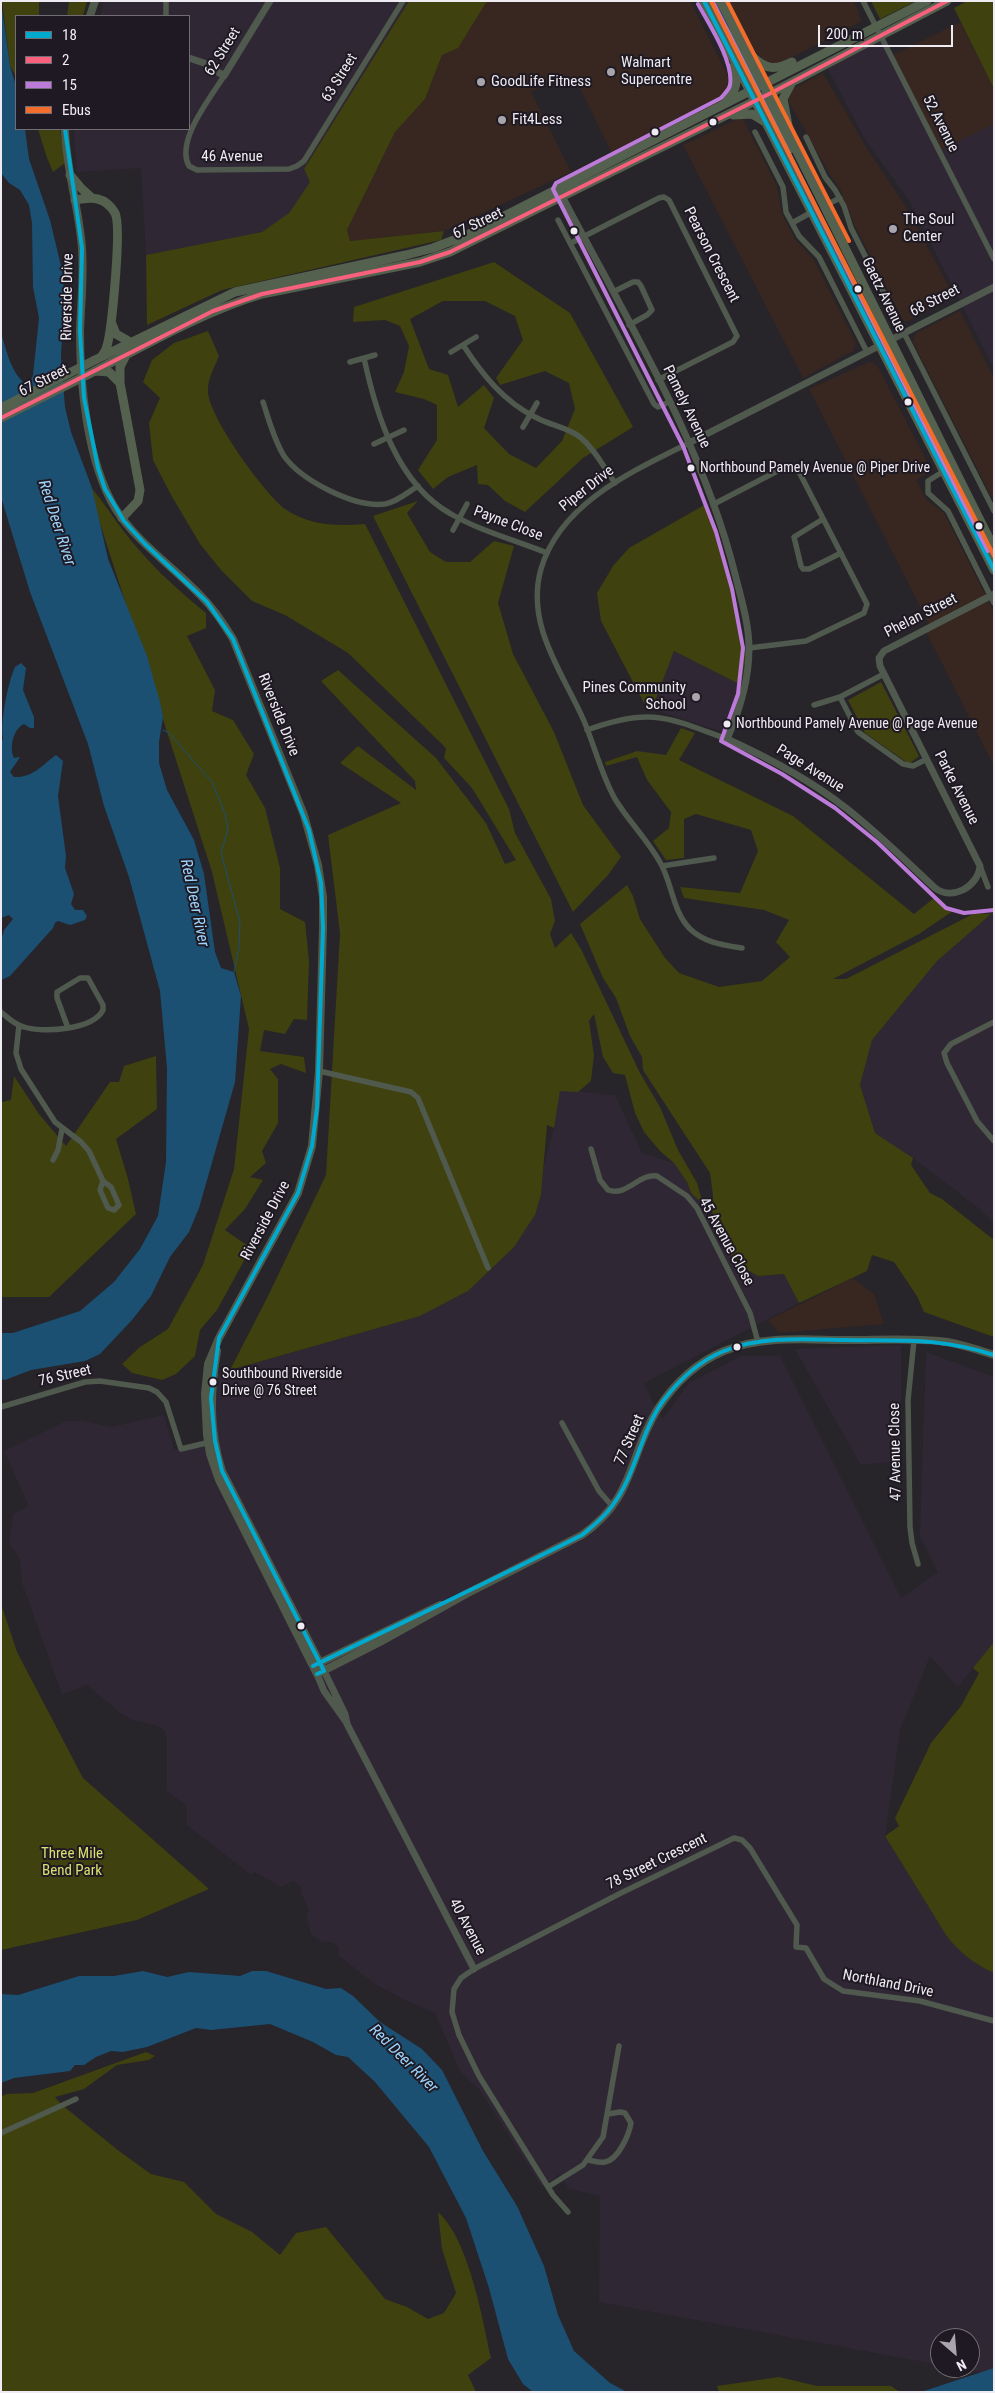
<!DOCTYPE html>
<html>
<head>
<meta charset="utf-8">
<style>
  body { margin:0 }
  #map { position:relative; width:995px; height:2393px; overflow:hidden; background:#27242a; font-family:"Roboto Condensed",sans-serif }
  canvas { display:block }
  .frame { position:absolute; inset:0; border:2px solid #efebf2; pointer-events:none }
  .legend { position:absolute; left:15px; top:15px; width:175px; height:115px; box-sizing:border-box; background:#1e1922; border:1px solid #726d75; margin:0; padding:6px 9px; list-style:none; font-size:15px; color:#efebf2 }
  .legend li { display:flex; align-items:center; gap:10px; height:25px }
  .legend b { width:25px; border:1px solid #726d75 }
  .north { position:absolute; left:930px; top:2328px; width:50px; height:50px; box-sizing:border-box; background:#1e1922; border:1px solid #726d75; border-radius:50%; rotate:153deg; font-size:14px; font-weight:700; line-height:20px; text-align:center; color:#efebf2 }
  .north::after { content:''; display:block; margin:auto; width:18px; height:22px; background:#a9a5ac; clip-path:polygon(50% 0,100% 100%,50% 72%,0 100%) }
  .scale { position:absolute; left:818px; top:25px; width:135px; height:22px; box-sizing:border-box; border:2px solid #efebf2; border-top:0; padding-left:6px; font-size:15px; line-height:18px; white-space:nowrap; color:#efebf2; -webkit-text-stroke:4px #1e1922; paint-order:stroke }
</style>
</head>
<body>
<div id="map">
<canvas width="995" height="2393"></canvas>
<div class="frame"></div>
<ul class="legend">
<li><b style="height:6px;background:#00a9ce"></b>18</li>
<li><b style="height:6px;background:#f8607d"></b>2</li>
<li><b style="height:6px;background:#bd7bd9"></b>15</li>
<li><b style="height:6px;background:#f36c2b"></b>Ebus</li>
</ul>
<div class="north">N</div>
<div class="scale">200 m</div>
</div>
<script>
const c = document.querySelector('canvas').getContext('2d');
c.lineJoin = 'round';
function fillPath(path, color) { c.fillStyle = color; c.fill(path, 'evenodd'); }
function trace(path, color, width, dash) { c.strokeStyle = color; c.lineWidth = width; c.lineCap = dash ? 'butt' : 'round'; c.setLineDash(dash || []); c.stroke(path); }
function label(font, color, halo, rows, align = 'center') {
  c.font = font + ' "Roboto Condensed",sans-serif'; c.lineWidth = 4; c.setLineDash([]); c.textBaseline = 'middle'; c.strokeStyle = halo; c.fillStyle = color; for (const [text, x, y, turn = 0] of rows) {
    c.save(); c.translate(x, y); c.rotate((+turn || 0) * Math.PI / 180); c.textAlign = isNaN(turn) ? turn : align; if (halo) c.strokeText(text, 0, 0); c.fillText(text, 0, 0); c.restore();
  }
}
fillPath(new Path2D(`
  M487,1H690L730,80L726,93L611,152L581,90L573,81L563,75L531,92L571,172L444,231L350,241L347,230L395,132L425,99L442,55Z
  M729,1H854L862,21L785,61L777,64L765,62L752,46Z
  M960,22L994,89V124L940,152L891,56Z
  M823,73L866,147L906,207L954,296L906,322L903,320L855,226L840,189L829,173L786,97L791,90Z
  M742,117L777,186L782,214L795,239L813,258L856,343L853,351L803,378L683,145Z
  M960,311L994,378V502L913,342L914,336L918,332Z
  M869,362L877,365L932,471L916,480L927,500L944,513L994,612V766L925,630L930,626L809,389Z
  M853,1278L874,1294L884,1324L779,1333L768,1320Z`), '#372720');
fillPath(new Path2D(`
  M104,1H409L304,169L310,182L289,213L262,232L146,255L141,168L77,172L74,129H189V16H100Z
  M880,35L939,151L994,124V369L909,200L866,141L825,64Z
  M674,651L741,685L723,732L652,709Z
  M994,911V1223L981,1210L913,1158L875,1133L860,1085L872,1040L937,961Z
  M560,1090L615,1095L642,1153L674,1163L687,1182L691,1193L703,1204L735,1263L758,1276L784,1274L799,1303L644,1383L657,1411L663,1419L689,1383L741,1356H780L901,1598L938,1572L920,1536L926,1352L994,1377V1642L958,1687L930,1656L900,1730L885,1836L946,1935L978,1965L994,1973V2368L983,2373L956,2368H970V2338H940V2365L599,2302L600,2196L569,2189L560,2174L542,2187L479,2089L461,2073L435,2013L401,1998L375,1984L339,1956L338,1947L332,1942H322L311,1934L307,1917L309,1909L301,1893V1886L293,1881L282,1887L254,1872L251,1875L187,1825V1806L167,1791V1738L165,1731L158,1726L136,1721L123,1715L87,1685L62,1694L22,1583L20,1559L9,1543L13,1514L27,1507L28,1504L4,1451L66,1421H83L111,1427L164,1415L174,1450L214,1441L213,1375L420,1316L468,1291L514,1247L535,1215L541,1195L544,1165L554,1128Z
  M901,1345V1461L861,1465L795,1349Z`), '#302735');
fillPath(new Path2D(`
  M2,1H39V16H16V76L10,66Z
  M69,1H87L83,16H67Z
  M409,1H487L458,48L442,55L425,99L395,132L347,230L350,241L444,231L441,240L222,290L147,325L146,255L262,232L289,213L310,182L304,169Z
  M871,1H916L880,19Z
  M967,1H994V89L954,8Z
  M38,129H60L65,163L53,172L47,158Z
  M494,262L570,313L633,427L583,458L525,512L505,501L488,485L478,484L477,465L448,477L433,489L418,470L437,440V405L424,399L395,392L404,372L409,346L400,326L385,320L353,322L354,307ZM443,301H485L515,316L523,340L496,378L500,385L545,371L569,383L575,409L562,441L536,468L509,454L484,428L494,398L484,385L458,407L448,375L429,369L410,319Z
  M208,331L219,356C215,366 207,380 208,392C209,417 264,493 285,509C309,526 338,526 365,524L509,809L515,833L551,899L555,921L550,934L555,948L571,933L581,949L639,1071L660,1107L678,1150L697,1183L703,1204L691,1193L687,1182L674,1163L660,1151L644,1132L635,1113L625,1075L613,1073L603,1057L594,1014L589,1021L594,1055L591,1081L578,1092L560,1091L554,1128L547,1125L541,1195L535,1215L514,1247L468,1291L420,1316L230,1370L268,1296L326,1175L340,933L328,835L401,803L340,763L358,746L416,790L415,781L321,681L338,670L436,758L486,823L505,864L516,860L472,788L444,758L446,748L348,653L285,615L252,601L221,570L200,544L171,495L153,460L149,423L160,398L143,382L152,360L174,343Z
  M87,483C101,498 110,513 122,529C145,560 176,589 206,613V628L187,636L215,690L212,711L233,720L254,754L246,775L265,808L280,868V909L305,922L309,961L307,1020L294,1019L285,1034L264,1030L260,1051L304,1057L306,1073L281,1064L270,1069L278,1079V1123L262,1151L266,1163L250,1177L263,1180L245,1209L225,1230L251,1248L217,1310L200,1330L195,1356L176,1374L162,1380L132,1373L122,1364L140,1347L168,1329L203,1265L234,1169L249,1029L212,872Z
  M418,501L407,513L430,552L446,562H470L494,541L514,546L498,603L513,654L554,732L583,805L621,857L608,875L573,912L373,516Z
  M706,504L732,588L746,655L741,685L674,651L652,709L644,703L601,621L597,593L613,566L629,548Z
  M881,682L919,756L909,764L865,733L848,700Z
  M681,728L695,733L679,760L793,816L914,914L934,898L953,911L919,934L833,979H846L975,913L991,914L937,961L872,1040L860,1085L875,1133L913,1158L911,1165L930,1193L942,1199L994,1240V1337L924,1312L917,1296L894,1262L872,1255L867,1271L799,1303L784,1274L758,1276L735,1263L716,1228L712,1210L713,1195L710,1173L643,1070L642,1057L630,1036L616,998L603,978L580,924L627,885L633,896L640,919L665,958L679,973L719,987L762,981L790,957L776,942L789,920L764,910L684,898L680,887L740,893L758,851L751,830L696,814L684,819V858L666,860L653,841L669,828L671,812L647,780L637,757L606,766L605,762L637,751L666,755Z
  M156,1056L157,1109L116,1139L128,1179L136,1214L49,1297H1V1102L11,1100L14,1076L39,1114L66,1146L110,1082H119L124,1066Z
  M1,1604L17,1652L83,1778L209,1889L137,1920L1,1950Z
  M994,1642V1973C974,1964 959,1952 946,1935L885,1836L899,1826L895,1818L931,1743L961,1706L979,1673L973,1668Z
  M146,2052L155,2056L149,2060L117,2065L84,2089L55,2097L62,2105L119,2151L151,2174L184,2182L216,2214L252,2232L280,2255L296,2233L326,2227L385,2299L407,2307L428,2319L444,2313L456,2293L442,2249L438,2212C469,2240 482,2317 491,2358L468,2375L476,2392H1V2097L6,2094L33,2093Z
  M779,2377L817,2386H891L900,2392H719L717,2386Z`), '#3f410f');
fillPath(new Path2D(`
  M1,1L10,66L16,86V129H25L29,159L50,220L63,274L64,299L61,356L65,407L71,432L92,488L108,559L147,656L160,702L163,717L159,742V763L167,790L194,840L204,874L215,952L221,968L234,972L241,996L235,1082L199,1208L189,1232L170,1257L151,1296L132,1320L100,1354L85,1361L31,1370L5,1380L1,1379V1333H13L80,1311L114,1282L140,1249L158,1216L166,1162L167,1068L160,991L129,877L104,806L88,744L30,592L1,497V333C7,352 11,374 28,386L33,375L39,318L33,287L32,223L29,205L20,190L9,183L1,173Z
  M21,663L26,668L23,690L34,717V728H30L24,724C13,729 9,748 14,758L20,757L10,772L14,777C33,778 42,765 56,755L63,761L58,796L66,856L65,868L74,894L71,904L75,910H83L87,916L85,920L70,925L58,921L55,923L53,928L10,976L1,980V941L4,930L13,919L9,915L1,918V745L3,738C0,722 8,682 15,667Z
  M143,1971L167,1977L189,1972L240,1976L252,1971H266L326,1989L341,1988L353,1996L380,2022L422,2049L442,2070L483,2151L517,2206L544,2266L558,2315L574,2351L610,2383L627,2392H533L523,2384L508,2359L489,2288L466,2218L429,2147L375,2082L348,2057L336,2055L313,2042L270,2024L211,2030L196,2028L147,2047L123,2052L111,2051L96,2057L84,2065H75L70,2071L14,2078L1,2083V1994L18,1995L79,1976H114Z
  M994,2368V2392H921Z`), '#1b5073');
trace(new Path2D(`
  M163,730L169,733L212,782L225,814L228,829L221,853L240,922L239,947L234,972`), '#1b5073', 1);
trace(new Path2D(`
  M863,1L994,259
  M166,16V1
  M224,76C211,97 175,141 189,166L197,170L289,169L297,166L304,161L403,1
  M755,132L783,187L786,212L799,236L819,257L867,352
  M806,137L825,177L835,190L844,206L851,228L994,511
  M824,206L840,198
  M558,220L654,404L658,407L669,402
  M792,223L812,212
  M571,243L659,198L664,197L669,200L737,336L733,342L658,380
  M613,292L633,282H638L641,286L652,310L647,315L629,325
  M463,345C482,374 503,401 535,417C549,425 567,427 580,437C595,449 604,468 615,483
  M451,352L476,337
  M364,358C376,414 397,484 451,514C480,531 515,540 547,553
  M350,362L375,355
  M263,402C269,420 274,440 284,456C301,480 354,508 385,504C397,502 408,492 418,486
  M523,427L537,403
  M689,443C633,471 560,503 541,569C525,625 563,673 584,721C595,747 601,774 615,799C629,822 648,840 661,864C672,884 673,912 690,929C705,943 723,945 742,948
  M374,444L404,430
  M944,471L928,481V493L948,511L994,603
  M714,504L787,466H796L867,604L864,613L806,641L749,648
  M823,519L794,537L801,566L803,569H809L841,553
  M453,530L467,504
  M840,697L858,732L903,764L913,766L927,759
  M814,705L840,697L884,674
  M587,730C650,707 667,717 727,739
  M662,866L714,858
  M980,866L988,887
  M1,1012C8,1018 15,1025 24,1027C43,1033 93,1030 103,1010V1005L88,978H80L57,992V998L68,1028
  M994,1022L951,1044L944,1053L947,1063L977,1121L994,1141
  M19,1025L16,1053L21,1069L55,1122L81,1142L89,1151L103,1181L111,1187L119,1205L114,1210L108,1208L100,1190L103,1181
  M319,1071L411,1092L418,1098L488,1268
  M591,1149L600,1180L608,1190C627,1197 639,1173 657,1176L687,1196L697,1208L750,1313L758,1342
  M53,1160L58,1150L62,1129
  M914,1340L908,1400L910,1527L912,1543L918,1564
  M1,1407L85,1382L100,1381L149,1388L157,1392L166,1402L181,1449L210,1442
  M562,1423L599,1491L613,1507
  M1,2133L76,2099
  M588,2160C594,2161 599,2163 605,2162C618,2160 629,2135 631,2123L625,2113L620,2112L608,2114
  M548,2187L583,2165L603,2137L619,2046
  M568,2212L553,2195L479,2076L459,2035L452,2012L454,1989L461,1978L474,1969L619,1894L734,1838L742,1840L750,1848L797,1925L796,1947L806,1948L824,1979L843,1991L920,2001L994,2021`), '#50594d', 5.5);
trace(new Path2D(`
  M189,58L204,63L224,76L270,1
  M561,194C624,315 702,441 735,574C741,598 749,624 749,648C749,681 740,710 727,739C769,758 810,780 846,808C878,833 906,861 935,888C952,901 978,887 980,866L880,666L879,658L884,651L994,594
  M689,443L994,287
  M324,1671L345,1714L347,1724L474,1969
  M317,1674L324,1691L347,1723`), '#50594d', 7);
trace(new Path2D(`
  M90,16L95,1
  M65,129C66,169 79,208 82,248C84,276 81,304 80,331C80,385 87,461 115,508C137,543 174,567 202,597C215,610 224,624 233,639L304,815L318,865L323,897V928L319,1071L312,1146L298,1193L219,1338L208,1364L205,1394L207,1435L210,1454L219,1480L317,1674L380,1642L466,1594L582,1535C635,1498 628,1458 657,1410C674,1384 695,1363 724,1351C762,1335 808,1340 848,1340C878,1340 909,1338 939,1341C958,1343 976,1349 994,1355
  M217,1351C210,1392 209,1431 222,1471L324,1671
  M317,1664L440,1605`), '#505a4b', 8);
trace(new Path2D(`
  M704,1L994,570
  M720,1C815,182 902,366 994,548
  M717,17L758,85
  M753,57C766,70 776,70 792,62
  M757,94L790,149
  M727,100C737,89 738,81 733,67
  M733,115L752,114L765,122
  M788,125L783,99L791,84
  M70,175L81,188L91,197
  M75,200C92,197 105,196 115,213C122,226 112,323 108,342C107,348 105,352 102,356
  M112,324L116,334L130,342
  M95,360L235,292L406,255L433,248L467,235L927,1
  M95,371C149,343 203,312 262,294L420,262L450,252L769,94L947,1
  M95,371L109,372L120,383
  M122,518L138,501L140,490L120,383V367L126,355`), '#55614f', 9);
trace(new Path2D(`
  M1,408L95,360
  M1,418L95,371`), '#55614f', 9);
trace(new Path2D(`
  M704,1L994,570
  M65,129L82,248L80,331L84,398L98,468L105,489L124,521L145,544L207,602L233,639L309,830L321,883L323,928L317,1108L312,1146L298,1193L219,1338L211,1398L215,1441L222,1471L324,1671L317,1674
  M313,1666C403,1622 493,1580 582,1535C593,1526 604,1518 612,1506C636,1475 640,1433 663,1401C679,1380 699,1361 724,1351C762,1336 804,1339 844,1340C901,1341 938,1337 994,1355`), '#00a9ce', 4);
trace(new Path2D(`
  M1,418L213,311L262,294L420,262L450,252L769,94L947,1`), '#f8607d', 4);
trace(new Path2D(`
  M698,4C709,24 734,62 730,85C729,90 724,94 721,98L556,183L553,189L683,446L716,532L732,589L743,648L738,694L721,741L782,774L835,808L877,842L946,908L964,913L994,910
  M714,4L988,551`), '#bd7bd9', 4);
trace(new Path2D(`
  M711,1L994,556
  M727,1L849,241`), '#f36c2b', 4);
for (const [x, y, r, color] of [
  [611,72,5,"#a9a5ac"],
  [481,82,5,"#a9a5ac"],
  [502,120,5,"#a9a5ac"],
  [713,122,4.5,"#efebf2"],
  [655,132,4.5,"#efebf2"],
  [893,229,5,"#a9a5ac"],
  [574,231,4.5,"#efebf2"],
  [858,289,4.5,"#efebf2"],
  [908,402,4.5,"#efebf2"],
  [691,468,4.5,"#efebf2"],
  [979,526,4.5,"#efebf2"],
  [696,697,5,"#a9a5ac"],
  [727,724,4.5,"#efebf2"],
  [737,1347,4.5,"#efebf2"],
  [213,1382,4.5,"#efebf2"],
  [301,1626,4.5,"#efebf2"]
]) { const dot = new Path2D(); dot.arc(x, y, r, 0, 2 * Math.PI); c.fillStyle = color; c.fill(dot); trace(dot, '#1e1922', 2); }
label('14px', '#efebf2', '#1e1922', [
  ["Northbound Pamely Avenue @ Piper Drive",700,468],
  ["Northbound Pamely Avenue @ Page Avenue",736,724],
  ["Southbound Riverside",222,1374],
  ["Drive @ 76 Street",222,1391]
], 'left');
label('15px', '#efebf2', '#1e1922', [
  ["62 Street",223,52,-58],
  ["63 Street",340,78,-58],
  ["52 Avenue",940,124,63],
  ["46 Avenue",232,157],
  ["67 Street",478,224,-26],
  ["Pearson Crescent",711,255,63],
  ["Gaetz Avenue",883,295,64],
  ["Riverside Drive",68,297,-89],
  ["68 Street",935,301,-27],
  ["67 Street",44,381,-27],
  ["Pamely Avenue",686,407,64],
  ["Piper Drive",587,489,-38],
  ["Payne Close",508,524,21],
  ["Phelan Street",921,616,-27],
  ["Riverside Drive",278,715,68],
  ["Page Avenue",810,769,32],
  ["Parke Avenue",956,788,63],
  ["Riverside Drive",266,1221,-62],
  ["45 Avenue Close",726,1242,61],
  ["76 Street",65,1376,-13],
  ["77 Street",630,1440,-67],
  ["47 Avenue Close",896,1452,-91],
  ["78 Street Crescent",657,1862,-26],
  ["40 Avenue",467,1927,62],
  ["Northland Drive",888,1984,11]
]);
label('15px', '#efebf2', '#1e1922', [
  ["Walmart",621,63],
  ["Supercentre",621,80],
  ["GoodLife Fitness",491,82],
  ["Fit4Less",512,120],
  ["The Soul",903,220],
  ["Center",903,237],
  ["Pines Community",686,688,"right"],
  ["School",686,705,"right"]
], 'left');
label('15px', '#d9e06f', '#1e1922', [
  ["Three Mile",72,1854],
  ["Bend Park",72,1871]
]);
label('italic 16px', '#9dd4fe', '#1e1922', [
  ["Red Deer River",56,523,72],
  ["Red Deer River",194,903,78],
  ["Red Deer River",403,2059,45]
]);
</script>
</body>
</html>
